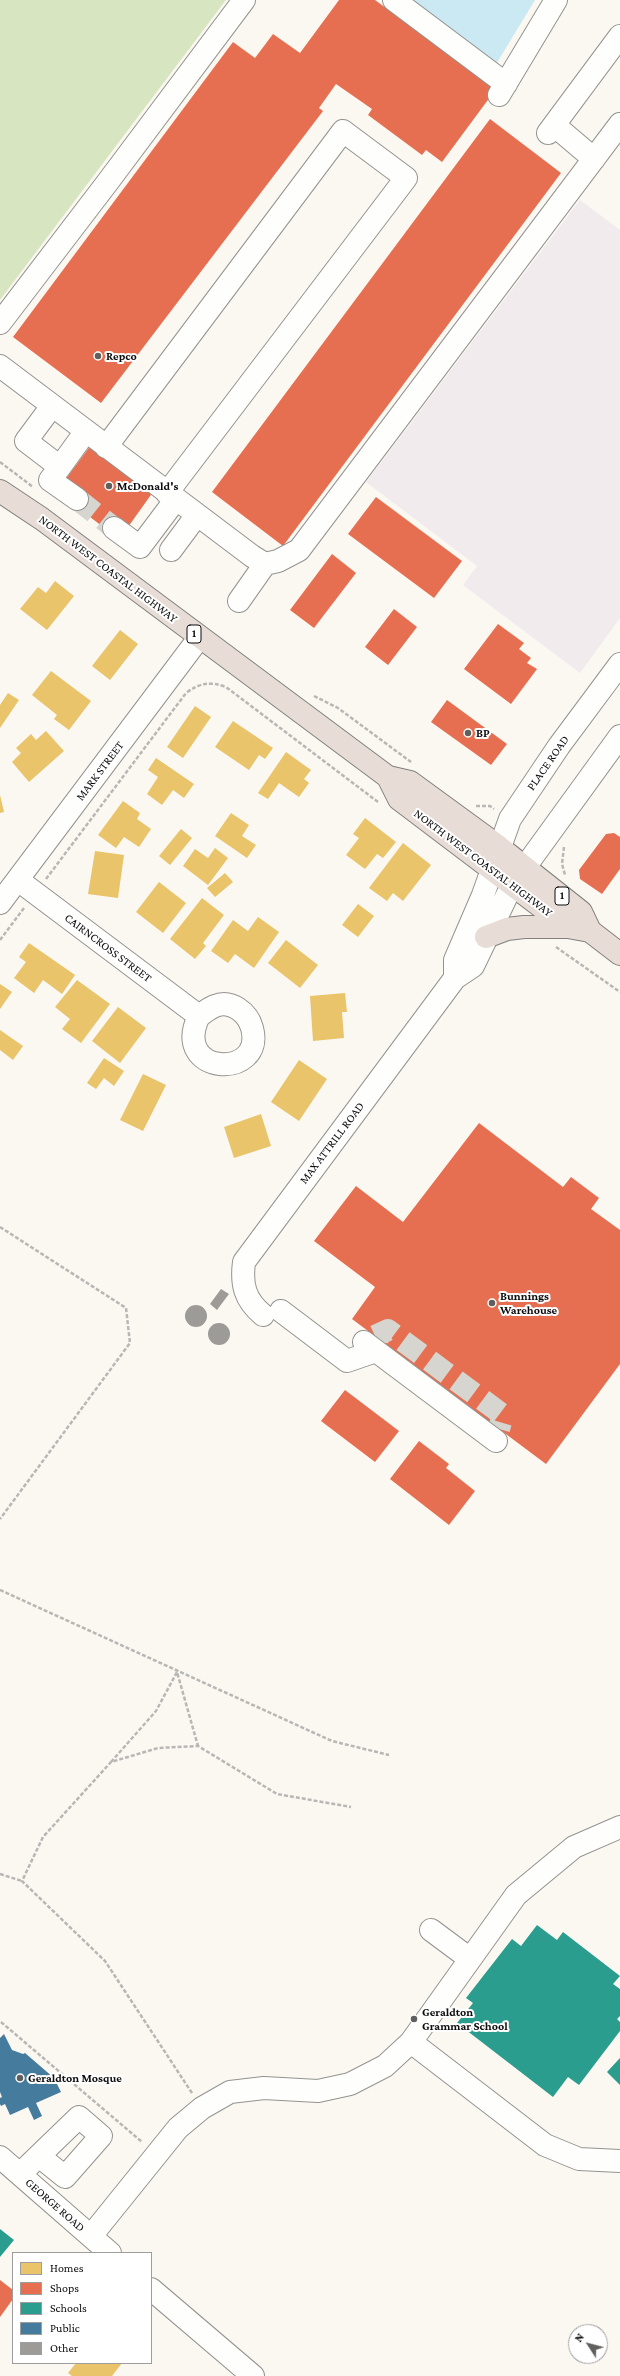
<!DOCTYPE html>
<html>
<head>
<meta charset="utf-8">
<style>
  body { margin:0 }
  #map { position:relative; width:620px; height:2376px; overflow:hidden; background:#faf8f1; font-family:"Crimson Pro",serif }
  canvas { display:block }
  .legend { position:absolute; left:12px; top:2252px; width:140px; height:112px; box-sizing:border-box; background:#fff; border:1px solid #9e9e9e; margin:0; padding:5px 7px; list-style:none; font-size:12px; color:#0d0d0d }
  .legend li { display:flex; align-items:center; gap:8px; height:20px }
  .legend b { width:20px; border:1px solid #9e9e9e }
  .north { position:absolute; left:568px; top:2324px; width:40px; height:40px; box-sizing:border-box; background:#fff; border:1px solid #9e9e9e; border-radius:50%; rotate:306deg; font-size:11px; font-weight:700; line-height:16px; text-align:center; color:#0d0d0d }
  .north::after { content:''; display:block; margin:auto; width:14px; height:18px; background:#605f5d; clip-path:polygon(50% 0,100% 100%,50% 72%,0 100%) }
</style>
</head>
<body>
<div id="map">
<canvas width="620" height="2376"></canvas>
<ul class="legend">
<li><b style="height:11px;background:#e9c46a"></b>Homes</li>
<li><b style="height:11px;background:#e76f51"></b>Shops</li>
<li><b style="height:11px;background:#2a9d8f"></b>Schools</li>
<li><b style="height:11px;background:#457b9d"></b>Public</li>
<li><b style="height:11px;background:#9d9b97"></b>Other</li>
</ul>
<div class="north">N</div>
</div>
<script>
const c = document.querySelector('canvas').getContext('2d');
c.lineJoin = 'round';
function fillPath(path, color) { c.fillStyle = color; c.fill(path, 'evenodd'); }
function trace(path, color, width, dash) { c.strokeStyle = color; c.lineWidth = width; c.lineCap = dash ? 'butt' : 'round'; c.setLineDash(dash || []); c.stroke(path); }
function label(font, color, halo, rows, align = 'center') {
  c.font = font + ' "Crimson Pro",serif'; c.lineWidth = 4; c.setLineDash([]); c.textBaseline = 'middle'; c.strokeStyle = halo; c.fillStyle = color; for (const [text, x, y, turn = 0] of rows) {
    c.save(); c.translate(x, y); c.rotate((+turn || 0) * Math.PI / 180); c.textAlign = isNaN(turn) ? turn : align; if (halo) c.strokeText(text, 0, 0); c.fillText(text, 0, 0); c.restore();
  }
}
fillPath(new Path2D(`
  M580,200L620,230V618L580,673L463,585L477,566L366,482Z`), '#f1ebee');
fillPath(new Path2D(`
  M0,0H226L0,300Z`), '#d7e6c1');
fillPath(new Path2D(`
  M407,0H535L495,66Z`), '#cae9f2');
fillPath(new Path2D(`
  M55,581L74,596L47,630L20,609L38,587L46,593Z
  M120,630L138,644L110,680L92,666Z
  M51,671L91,701L69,730L54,719L57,715L32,695Z
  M8,693L19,700L0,728V705Z
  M195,706L211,717L183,758L167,747Z
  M233,721L273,748L265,759L259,755L249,770L215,747Z
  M46,731L64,751L29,782L12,762L21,753L16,748L31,734L36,740Z
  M286,752L311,770L304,779L309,783L299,797L279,783L268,799L258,793Z
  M156,758L194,784L184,798L173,790L162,805L147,794L158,777L148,770Z
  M0,795L4,812L0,813Z
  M123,801L140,813L137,819L151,829L139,847L124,837L116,848L98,835Z
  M231,813L249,825L242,836L256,845L247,858L215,836Z
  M365,818L396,842L383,858L377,854L365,869L346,855L359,838L353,834Z
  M181,829L192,838L170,865L159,856Z
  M403,843L431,865L403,901L393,893L387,901L369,888Z
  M215,848L228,858L208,885L183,866L195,849L208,858Z
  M95,851L124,855L118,898L88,894Z
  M225,873L233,882L215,897L207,888Z
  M159,882L186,903L163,933L136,912Z
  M202,898L224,915L203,943L206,946L195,959L170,939Z
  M358,904L374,916L358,937L342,925Z
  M258,917L279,932L254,968L235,954L228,963L211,951L233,920L248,931Z
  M286,940L318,965L300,988L268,963Z
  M29,943L75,975L62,994L43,980L34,993L14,978L26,962L19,957Z
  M77,980L110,1004L81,1043L62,1029L70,1019L55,1007Z
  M0,984L12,992L0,1009Z
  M345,993L347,1012H342L344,1038L313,1041L310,996Z
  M118,1007L146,1028L120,1063L92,1041Z
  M0,1030L23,1046L13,1060L0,1050Z
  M104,1058L124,1071L114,1086L104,1078L96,1089L87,1083Z
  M299,1060L327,1079L299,1121L271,1102Z
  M143,1074L166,1085L143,1131L120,1120Z
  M261,1114L271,1146L234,1158L224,1127Z
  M76,2363H122L112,2376H72L68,2373Z`), '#e9c46a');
fillPath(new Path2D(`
  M339,0H375L496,89L442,162L426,150L422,155L368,115L372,109L336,84L319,108L323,111L101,403L13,337L233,42L255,58L273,34L300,53Z
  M490,119L561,173L283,546L212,492Z
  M91,445L153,492L128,527L111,533L73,504L65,480Z
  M376,497L462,561L434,598L348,534Z
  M332,554L356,573L314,628L290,610Z
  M394,609L417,627L388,665L365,647Z
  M498,624L524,643L519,649L531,658L527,663L537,669L511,704L464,669Z
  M447,700L507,744L491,765L431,722Z
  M614,833L620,837V869L602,894L580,879L579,870L606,834Z
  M479,1123L563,1187L571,1177L599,1198L591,1209L620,1230V1364L546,1464L352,1319L375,1287L314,1241L356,1186L403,1222Z
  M345,1390L399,1431L375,1462L321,1421Z
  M419,1441L449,1464L446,1468L475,1491L449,1525L390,1479Z
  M0,2280L13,2290V2299L0,2317Z`), '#e76f51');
fillPath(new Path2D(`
  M537,1925L557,1940L563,1932L620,1976L613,1984L620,1989V2016L617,2019L620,2022V2031L579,2085L568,2077L553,2097L457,2023L473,2003L466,1998L512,1939L521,1946Z
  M620,2058V2085L607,2072Z
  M0,2229L14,2240L0,2257Z`), '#2a9d8f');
fillPath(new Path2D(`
  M4,2034L12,2050L23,2054L25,2053L54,2078L61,2092L36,2103L42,2116L34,2120L28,2107L10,2115L5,2104L1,2106L0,2104V2098L2,2097L0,2092V2038Z`), '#457b9d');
fillPath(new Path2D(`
  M221,1289L229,1294L217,1310L210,1304Z
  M185 1316a11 11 0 1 1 22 0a11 11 0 1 1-22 0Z
  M208 1334a11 11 0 1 1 22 0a11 11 0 1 1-22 0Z`), '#9d9b97');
trace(new Path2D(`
  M77,499L114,528
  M375,1336L388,1330L503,1415L499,1429`), '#d6d5cf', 22, [22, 11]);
const minor = new Path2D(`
  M394,0L506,84
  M499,95L556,0
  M554,125L594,159
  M548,133L620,36
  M0,323L107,183L244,0
  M0,366L252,556L265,564L278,561L299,550L620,124
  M52,406L26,441L60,467L50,480L77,499
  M106,447L343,131L406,178L167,493
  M60,467L86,431
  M114,528L140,547L176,499
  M171,550L197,515
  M239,601L265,564
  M18,880L199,1016C170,1076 266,1080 252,1028C248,1013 231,999 215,1006C209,1008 204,1013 199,1016
  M0,903L199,638
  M455,978V960L483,895L510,819L559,746L620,664
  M281,1311L347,1361L376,1351
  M263,1315C245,1300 241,1285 244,1262L455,978L473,966L512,885L620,736
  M364,1342L496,1441
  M431,1930L470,1959
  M411,2042L545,2145L579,2159L620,2161
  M0,2157L110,2253
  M20,2174L79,2117L101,2136L65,2177L39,2156
  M91,2236L178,2128L202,2108L230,2092L264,2088L318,2091L350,2084L385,2066L411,2042L516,1895L574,1847L620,1827
  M151,2289L253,2376`);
const highway = new Path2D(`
  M0,491L42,519L388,777L410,782L499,847L581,912L590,931
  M388,777L399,799L568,927L590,931L620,954
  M486,937L507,929L524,927H568`);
trace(minor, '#949390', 24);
trace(highway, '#81807d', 24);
trace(new Path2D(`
  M0,462L33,487
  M314,696L338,708L411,762
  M476,806H490L494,809
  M564,847L562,864L565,875
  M46,879L186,693C200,683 209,681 226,687L378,802
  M0,940L24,908
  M556,947L620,992
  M0,1227L126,1308L130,1343L0,1519
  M0,1590L332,1741L389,1755
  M111,1762L156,1711L177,1672L198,1746
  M0,1874L22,1881
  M1,2022L142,2142
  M192,2093L105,1961L22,1881L43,1837L111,1762L158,1748L198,1746L277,1794L351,1807`), '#b8b7b6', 2.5, [4, 2]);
trace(minor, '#fefefd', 22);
trace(highway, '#e8ddd6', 22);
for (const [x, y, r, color] of [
  [98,356,4,"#605f5d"],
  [109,486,4,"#605f5d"],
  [468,733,4,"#605f5d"],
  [492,1303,4,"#605f5d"],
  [414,2019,4,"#605f5d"],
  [20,2078,4,"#605f5d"]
]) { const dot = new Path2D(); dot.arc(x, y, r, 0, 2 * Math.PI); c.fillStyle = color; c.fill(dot); trace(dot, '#fff', 1.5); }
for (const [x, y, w] of [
  [194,634,14],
  [562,896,14]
]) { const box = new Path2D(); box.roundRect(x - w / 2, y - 9, w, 18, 3); c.fillStyle = '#fff'; c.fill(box); trace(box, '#0d0d0d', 1); }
label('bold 11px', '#0d0d0d', null, [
  ["1",194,634],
  ["1",562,896]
]);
label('bold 12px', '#0d0d0d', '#fff', [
  ["Repco",106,356],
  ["McDonald's",117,486],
  ["BP",476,733],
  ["Bunnings",500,1296],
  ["Warehouse",500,1310],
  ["Geraldton",422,2012],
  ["Grammar School",422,2026],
  ["Geraldton Mosque",28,2078]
], 'left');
label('12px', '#0d0d0d', '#fff', [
  ["NORTH WEST COASTAL HIGHWAY",108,569,37],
  ["PLACE ROAD",548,763,-55],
  ["MARK STREET",100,771,-53],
  ["NORTH WEST COASTAL HIGHWAY",483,863,37],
  ["CAIRNCROSS STREET",108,948,37],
  ["MAX ATTRILL ROAD",332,1143,-53],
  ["GEORGE ROAD",55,2205,41]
]);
</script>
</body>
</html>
